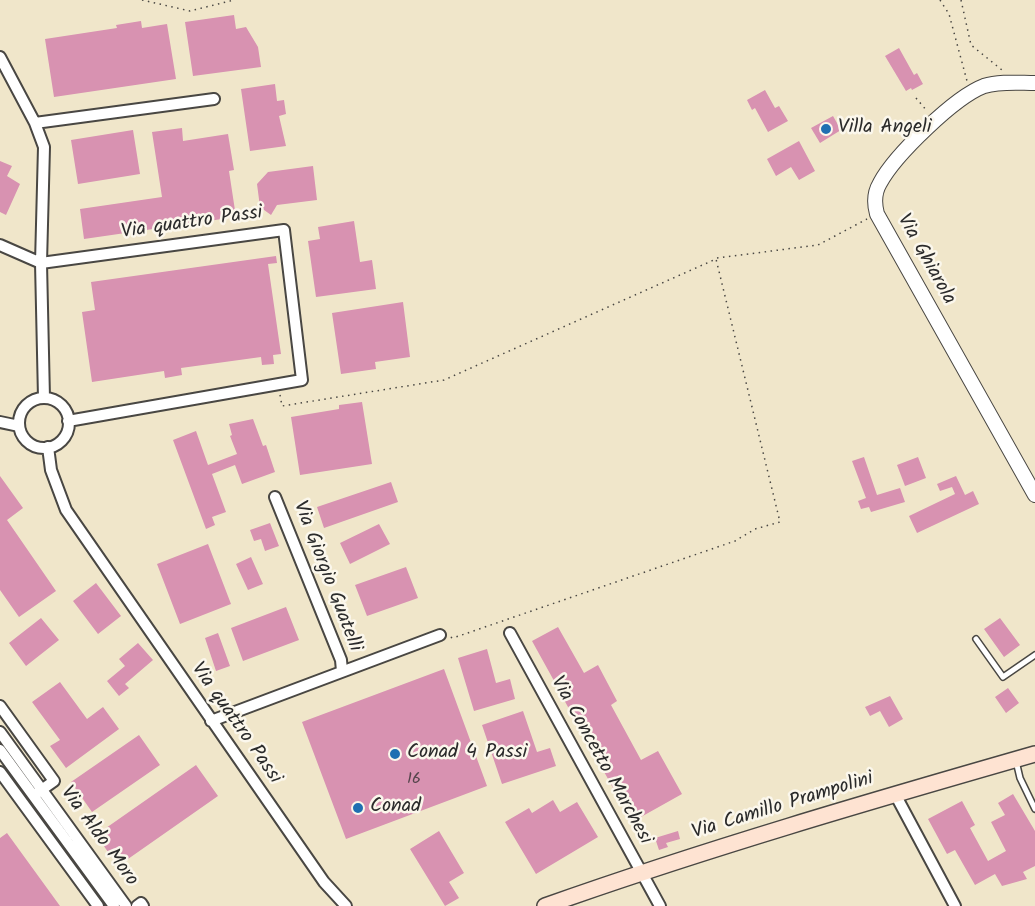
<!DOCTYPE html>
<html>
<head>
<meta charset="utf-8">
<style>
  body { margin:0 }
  canvas { display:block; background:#f0e6ca }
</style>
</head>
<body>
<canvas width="1035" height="906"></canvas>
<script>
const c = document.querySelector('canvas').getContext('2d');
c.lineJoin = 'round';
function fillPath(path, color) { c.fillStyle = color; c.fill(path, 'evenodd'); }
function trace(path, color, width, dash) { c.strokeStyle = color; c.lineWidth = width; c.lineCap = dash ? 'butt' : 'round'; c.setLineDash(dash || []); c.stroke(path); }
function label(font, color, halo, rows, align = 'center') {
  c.font = font + ' Kalam,sans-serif'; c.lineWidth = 5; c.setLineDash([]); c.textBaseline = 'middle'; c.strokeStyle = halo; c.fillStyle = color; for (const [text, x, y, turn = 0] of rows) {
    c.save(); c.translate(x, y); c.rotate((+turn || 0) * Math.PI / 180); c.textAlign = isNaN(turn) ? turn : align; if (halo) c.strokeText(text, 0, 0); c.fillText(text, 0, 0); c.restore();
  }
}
fillPath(new Path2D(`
  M234,15L236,29L246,27L258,47L261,67L193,76L185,22Z
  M141,21L142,28L167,24L176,79L54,97L45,39L117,28L116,25Z
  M899,48L914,75L917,73L923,84L912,90L911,88L906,91L885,56Z
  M275,84L277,101L284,100L286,114L279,116L286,146L250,151L241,89Z
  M765,90L775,108L779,106L788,121L768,132L755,108L752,110L747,100Z
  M833,116L841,130L820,143L811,128Z
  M182,128L183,141L228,134L234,170L229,171L236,217L84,239L80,209L162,197L152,132Z
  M133,130L140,174L78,184L71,140Z
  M799,141L815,171L799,180L791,167L776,176L767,159Z
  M0,161L12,166L7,176L20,184L6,215L0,212Z
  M313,166L317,200L277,205L271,215L260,207L257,184L268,172Z
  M354,221L360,262L372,260L376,289L316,297L308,241L320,239L318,227Z
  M276,256L277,263L268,264L281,354L273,355L274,364L262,365L261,357L181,368L182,375L165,378L164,371L92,382L82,312L95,310L91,282Z
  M403,302L410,357L375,362L376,369L341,374L332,313Z
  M362,402L372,464L300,475L291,417L339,409V405Z
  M253,419L263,446L266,445L275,472L242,484L235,465L212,474L226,512L212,517L215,525L206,529L173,440L196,431L208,465L237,454L230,436L232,435L229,424Z
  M864,457L877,495L900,488L905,502L871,512L869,507L861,509L858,501L866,498L852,461Z
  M918,457L926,478L905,486L897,465Z
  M0,476L23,508L7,520L56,591L19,617L0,590Z
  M956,476L965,495L973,491L979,504L917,533L909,516L955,494L952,487L940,491L937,484Z
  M391,482L398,502L324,528L317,507Z
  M270,523L279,546L265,551L261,539L254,541L250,530Z
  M379,524L390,544L350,564L340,543Z
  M208,544L231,604L180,624L157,564Z
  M251,557L263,584L248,590L236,564Z
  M406,567L418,598L367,616L355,585Z
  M96,583L121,616L98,634L73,601Z
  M286,607L299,640L243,661L231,628Z
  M41,618L59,640L26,666L9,643Z
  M1000,618L1020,645L1004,657L984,629Z
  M558,627L584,673L598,665L617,701L611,705L641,760L658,751L682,794L632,822L563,698L560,688H558L532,641Z
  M218,633L230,666L216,671L205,638Z
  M138,643L153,660L125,684L129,688L119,696L107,681L125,666L119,659Z
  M487,649L496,683L510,679L515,699L474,711L458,658Z
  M444,669L487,786L346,839L302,722Z
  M60,682L87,719L103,707L119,729L66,768L50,746L60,740L32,702Z
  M1008,688L1019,703L1006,713L995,697Z
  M890,696L903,719L889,727L880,711L870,716L865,707Z
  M523,711L537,752L550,748L556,766L502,784L482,725Z
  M139,735L160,765L92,812L71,782Z
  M196,765L218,796L118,866L96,835Z
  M1013,794L1035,831V866L1023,872L1027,879L1002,886L995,874L975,885L955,850L947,854L928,819L962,801L975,825L970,828L988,861L1006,851L991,822L1005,815L998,803Z
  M553,800L560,812L577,802L598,837L536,874L505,822L529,808L532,813Z
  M439,831L464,873L449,882L459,898L445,906L410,849Z
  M678,831L680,839L666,843L668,847L659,850L655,838Z
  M7,833L60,906H0V838Z`), '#d892b1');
const service = new Path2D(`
  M976,639L1003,677L1035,655
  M1016,761L1020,778L1035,809`);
const minor = new Path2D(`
  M0,57L35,123L44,147L41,263L44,398
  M35,123L214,99
  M0,245L41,263L284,230L302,380L68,421
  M19 423a25 25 0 1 1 50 0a25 25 0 1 1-50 0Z
  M0,422L19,426
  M48,447L51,470L66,510L324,882L346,906
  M275,497L341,660L342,671
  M510,633L660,906
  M0,706L54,781L37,793
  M211,721L440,635
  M0,732L126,906
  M0,750L114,906
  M0,772L98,906
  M895,794L955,906
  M137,906L141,903L143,906`);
const tertiary = new Path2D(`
  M1035,83C1019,83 1000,81 984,86C955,97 895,155 880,183C874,193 874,203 877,214L1035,495`);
const secondary = new Path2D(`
  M545,906C706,849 871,801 1035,754`);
trace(service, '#494743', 8);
trace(minor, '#494743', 14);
trace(tertiary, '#494743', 16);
trace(secondary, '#494743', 18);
trace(new Path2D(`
  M142,0L190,11L234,0
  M940,0L949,14L967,81
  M961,0L971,45L1002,70
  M916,98L927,111
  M717,258L818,245L867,219
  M280,395L282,406L444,380L716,259L780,522L755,529L735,541L453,638L450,637`), '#494743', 1.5, [1.5, 4.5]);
trace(service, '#fff', 5);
trace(minor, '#fff', 10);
trace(tertiary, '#fff', 14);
trace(secondary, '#fee3d2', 15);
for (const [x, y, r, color] of [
  [826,129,6,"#1f6fb2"],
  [395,754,6,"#1f6fb2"],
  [358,808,6,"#1f6fb2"]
]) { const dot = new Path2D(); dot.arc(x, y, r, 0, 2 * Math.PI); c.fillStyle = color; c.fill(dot); trace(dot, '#fbf7ec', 2); }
label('16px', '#56454c', null, [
  ["16",414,780]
]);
label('20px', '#2b2b2b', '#fbf7ec', [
  ["Villa Angeli",838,129],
  ["Conad 4 Passi",407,754],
  ["Conad",370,808]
], 'left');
label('20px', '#2b2b2b', '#fbf7ec', [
  ["Via quattro Passi",192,224,-8],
  ["Via Ghiarola",925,260,61],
  ["Via Giorgio Guatelli",326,577,69],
  ["Via quattro Passi",235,724,55],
  ["Via Concetto Marchesi",600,761,61],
  ["Via Camillo Prampolini",783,807,-17],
  ["Via Aldo Moro",98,837,54]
]);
</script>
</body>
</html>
